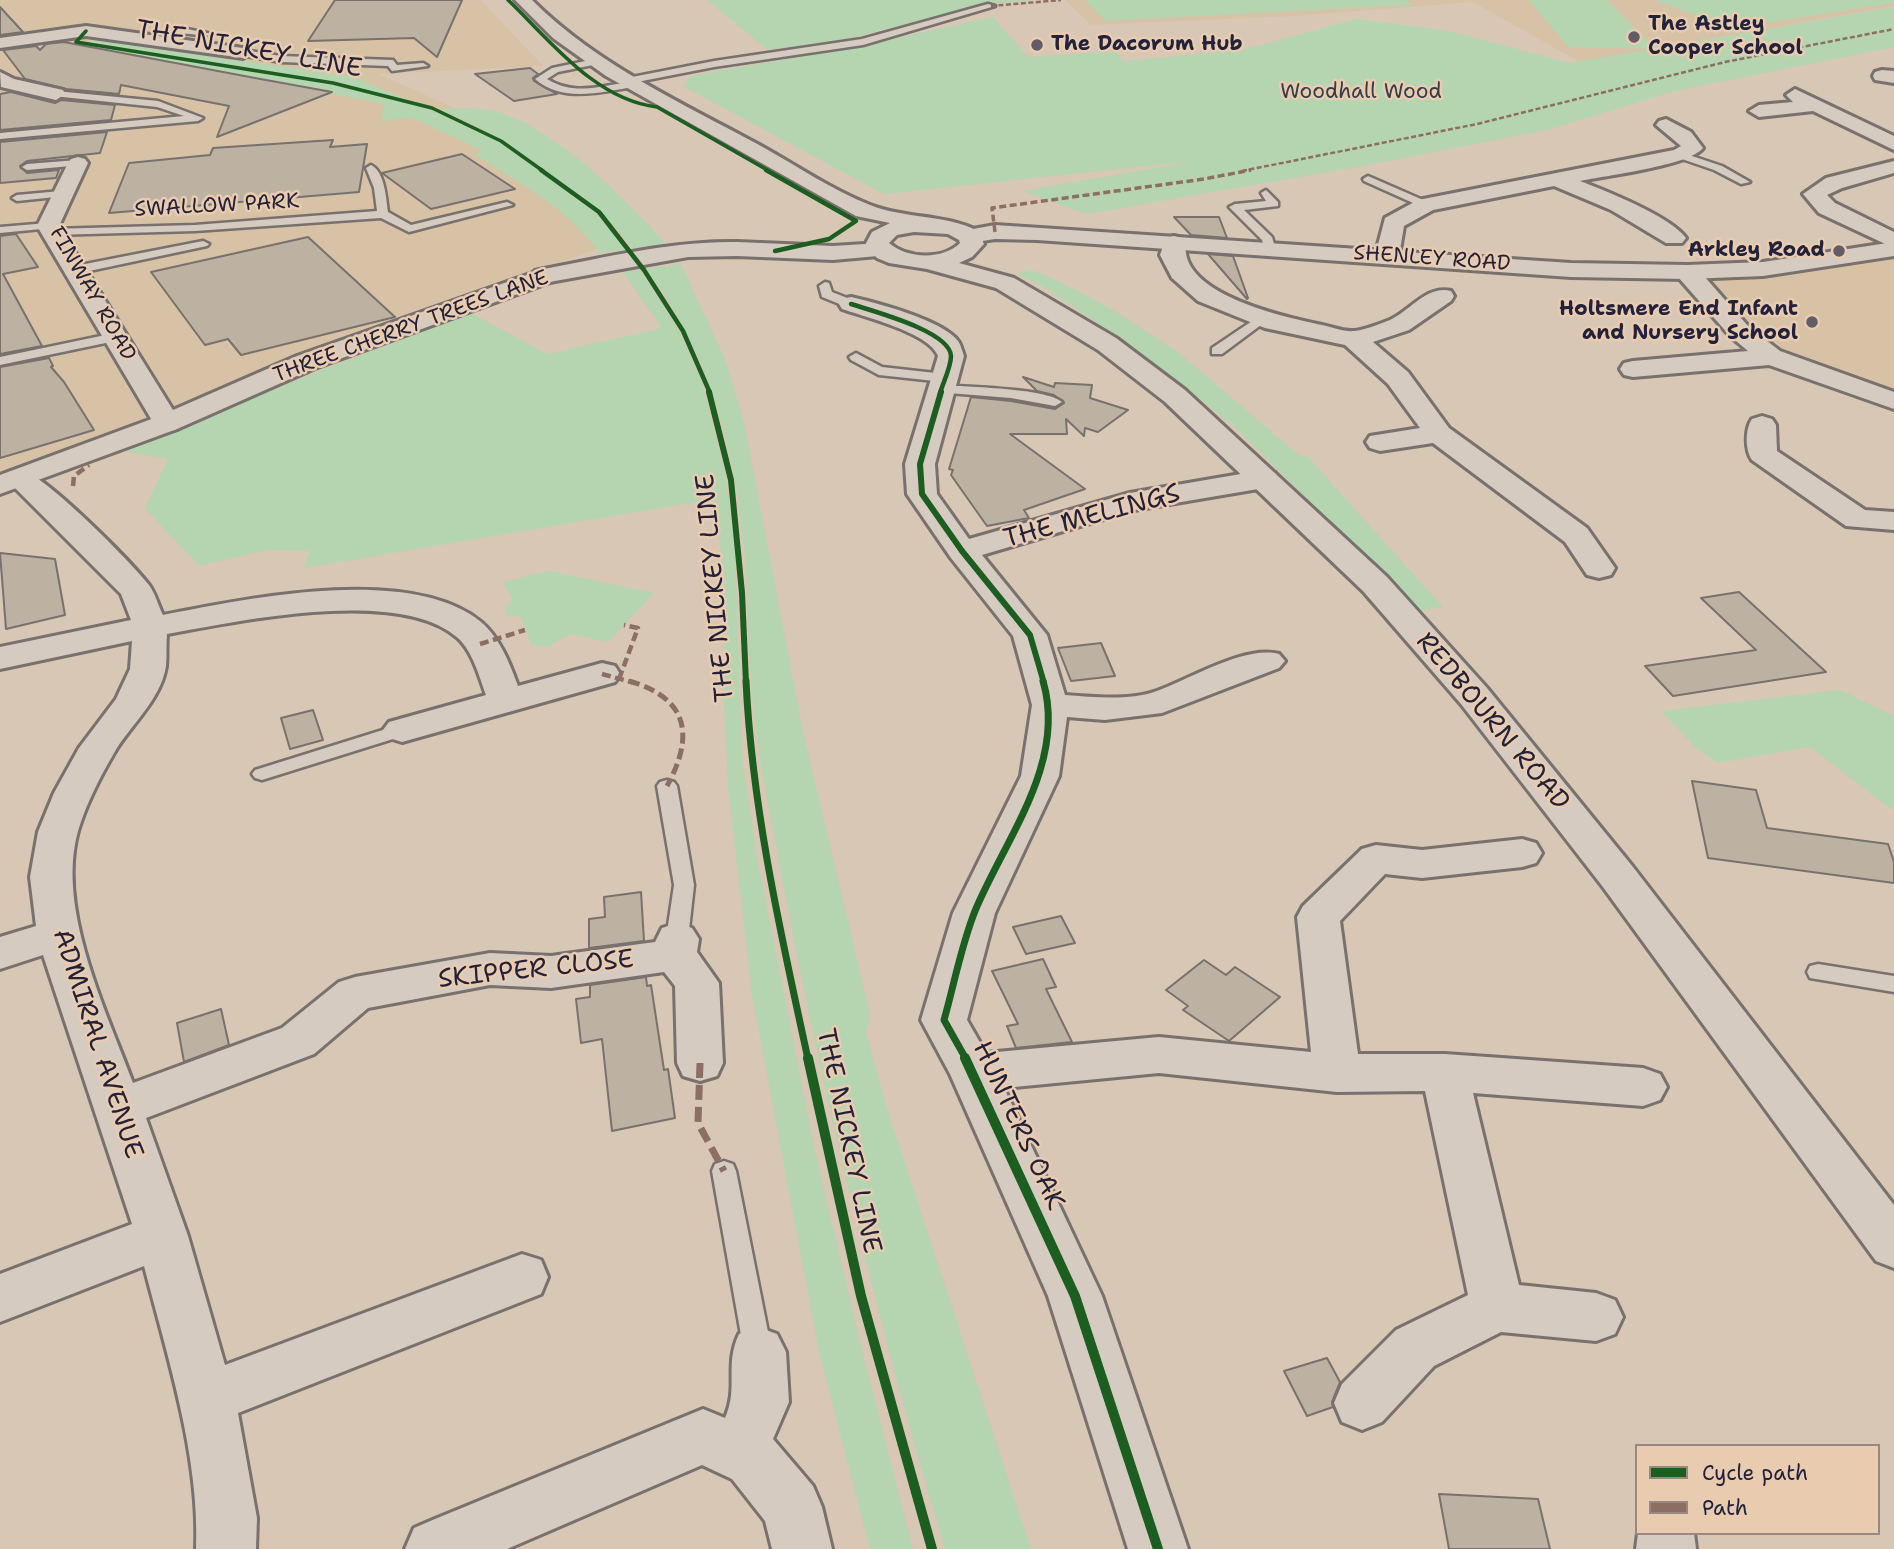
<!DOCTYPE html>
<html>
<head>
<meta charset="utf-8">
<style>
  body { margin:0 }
  #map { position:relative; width:1894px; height:1549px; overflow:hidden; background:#d7c7b4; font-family:"Shantell Sans",sans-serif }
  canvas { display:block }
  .legend { position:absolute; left:1635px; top:1444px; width:245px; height:91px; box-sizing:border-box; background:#e9cbb0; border:2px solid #998781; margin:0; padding:9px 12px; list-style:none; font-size:21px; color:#22223b }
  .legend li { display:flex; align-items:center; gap:14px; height:35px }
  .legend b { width:35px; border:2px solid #998781 }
</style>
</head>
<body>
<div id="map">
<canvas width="1894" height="1549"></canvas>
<ul class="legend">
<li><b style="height:9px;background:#1b5e20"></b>Cycle path</li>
<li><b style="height:9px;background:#8d6e63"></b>Path</li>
</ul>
</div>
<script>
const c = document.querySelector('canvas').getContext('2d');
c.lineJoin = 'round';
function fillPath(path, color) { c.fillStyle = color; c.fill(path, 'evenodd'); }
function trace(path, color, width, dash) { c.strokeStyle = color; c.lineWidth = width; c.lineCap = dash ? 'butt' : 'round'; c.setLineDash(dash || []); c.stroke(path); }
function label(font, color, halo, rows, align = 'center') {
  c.font = font + ' "Shantell Sans",sans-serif'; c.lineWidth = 5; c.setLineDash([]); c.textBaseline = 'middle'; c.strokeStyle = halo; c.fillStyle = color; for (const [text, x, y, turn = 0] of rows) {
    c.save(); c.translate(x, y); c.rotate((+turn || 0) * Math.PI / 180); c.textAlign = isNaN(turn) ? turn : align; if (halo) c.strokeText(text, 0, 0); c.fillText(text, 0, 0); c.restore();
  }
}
fillPath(new Path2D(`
  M0,0H481L543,66L378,74L475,117L649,229L0,476Z
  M1065,0H1894V6L1801,22L1707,42L1601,74L1473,2L1294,16L1091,25Z
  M1894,256V393L1782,353L1739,331L1695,283Z`), '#d8c2a6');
fillPath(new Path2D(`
  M707,0H1036L984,4L848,39L768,50Z
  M1085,0H1405L1414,5L1105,21Z
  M1529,0H1607L1655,48L1894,7V47L1675,91L1547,130L1363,166L1087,214L1023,191L1195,161L884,194L683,86L691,76L869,44L993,17L1028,57L1115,51L1124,61L1242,50L1356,19L1449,31L1569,63L1653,49L1568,47Z
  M1654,0H1894V3L1732,28Z
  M96,39L354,77L474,128L507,147L596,213L626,249L600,253C564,205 523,186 474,154L483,151L410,117L381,121L384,104L168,61L71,47Z
  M435,109C453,109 476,107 494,111C553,126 626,199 665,243L633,249C609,216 584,199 552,176C514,149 480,124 435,109Z
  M681,264L727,364L745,427L803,732L870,1014L866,1033L885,1102L1031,1549H945C877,1320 820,1086 777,851C766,795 755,737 751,680C747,636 749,591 744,547C734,444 709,353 646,269Z
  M1029,269L1057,280L1113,310L1178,352L1300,456H1307L1443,607L1420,611L1236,428L1169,374L1080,311L1042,286L1017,274Z
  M640,270L678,329L701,379L726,477L735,548L742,758L757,857L814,1147L861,1346L913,1549H870L819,1351L752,995L728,785L724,707L725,588L715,499L304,568L310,551L266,550L199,566L145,508L168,459L119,450L194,424L216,411L471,313L547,354L662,328L623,272Z
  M549,571L654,593L608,642L571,634L547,647L532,645L520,616H507L505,608L513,600L503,582Z
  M1840,690L1894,716V811L1810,747L1717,763L1696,748L1661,711Z`), '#b5d4b0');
const building = new Path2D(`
  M335,0H462L437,57L414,38L308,41Z
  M0,7L23,32L0,35Z
  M64,42L255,78L332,92L217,137L229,106L121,85L119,94L66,89L25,79L3,50L36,46L40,50L46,44Z
  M530,68L538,74L533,78L534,81L557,94L514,101L475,74Z
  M11,92L55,103L61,100L115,105L111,120L0,130V94Z
  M107,132L100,153L27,161L20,166L27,173L59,170L56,178L0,183V142Z
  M333,140L330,147L367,144L359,192L109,213L129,163L210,155L213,148Z
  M462,154L515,189L431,209L382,173Z
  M1174,217H1219L1227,238L1191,235Z
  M16,234L38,267L3,274L42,346L0,354V236Z
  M308,237L395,317L241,355L228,339L205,345L151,272Z
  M1208,254L1233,256L1248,298L1247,299Z
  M49,358L53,366L51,367L64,382L94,430L0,458V367Z
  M1023,377L1054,387L1055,383L1092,385L1090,398L1128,410L1098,432L1085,428L1084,436L1066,419L1067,434H1010L1085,489L1024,510L1029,518L987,526L951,475L953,470L949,469L971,397L1011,401L1055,409L1064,403L1054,395L1037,391Z
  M0,553L55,559L65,615L6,629Z
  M1739,592L1826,672L1673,696L1645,666L1756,650L1701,598Z
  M1101,643L1115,676L1071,681L1058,648Z
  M313,710L323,740L290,749L281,718Z
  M1692,781L1756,790L1767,828L1888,844L1894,862V883L1708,858Z
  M641,892L644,941L589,948V919L605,917L604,897Z
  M1061,916L1075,943L1026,954L1013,927Z
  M1043,959L1056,987L1046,989L1072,1042L1016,1048L1007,1026L1018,1024L992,971Z
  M1204,960L1226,975L1235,967L1280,997L1229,1041L1183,1010L1188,1006L1166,990Z
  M646,977L647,986L651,985L664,1070L668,1069L675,1118L612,1131L602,1039L581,1043L576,999L590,997V985Z
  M221,1009L229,1045L184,1062L177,1023Z
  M1327,1358L1340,1382L1332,1402L1333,1407L1307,1416L1284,1371Z
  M1439,1494L1538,1499L1550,1549H1449Z`);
fillPath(building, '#bdb2a2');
trace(building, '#78716d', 2);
const service = new Path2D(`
  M988,4L995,6L863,45L714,67L637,82L639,84L634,87C600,92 563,103 535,79L552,68L595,59L598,60V64L558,72L547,79C573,95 595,87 624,83V79L627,78L714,61L862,39Z
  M182,28L212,34C203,39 193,32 182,34C171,36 164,46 154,41Z
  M243,50L281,56L393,60L397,65L423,63L428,66L392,71L388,66L281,62L240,55L239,53Z
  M56,91L158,101L203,118L198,121L0,139V133L184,116L157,107L53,96L51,94Z
  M1680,152L1722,166L1750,182L1741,184L1714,170L1676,157V153Z
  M78,160L83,163L82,165L27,170L22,167L27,164Z
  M371,165C385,172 386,198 388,212L411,225L507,202L513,205L409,232L381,218L195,231L52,235L46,232L52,229L195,225L377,211L374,188L366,168Z
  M1368,176L1430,203L1432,205L1422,207L1364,181L1363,179Z
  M1266,190L1278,202V206L1244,210L1272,237L1275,247L1269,250L1265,249L1262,240L1229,207L1235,204L1266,201L1261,193Z
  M61,191L65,192V196L17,201L12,198L17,195Z
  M48,223L52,224V228L0,233V227Z
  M203,241L209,244L207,246L75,274L69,270L75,266Z
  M825,282L829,283L832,292L855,301V307H847L822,297L819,286Z
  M1261,315L1265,316V322L1222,354H1212V348Z
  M115,333L120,334V340L0,365V357Z
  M856,353L882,367L944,374L951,378L944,382L879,375L851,360L849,357Z
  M941,385C966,387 1046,388 1062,402L1055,406L1011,398L936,392V386Z
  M402,724L411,730L409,734L262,780L255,778L252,774L255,770Z
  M667,780L674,782L677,786L694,885L688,939L685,945L677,947L669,945L666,939L674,885L657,786L660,782Z
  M1818,964L1894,976V992L1810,978L1807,972L1810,966Z
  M724,1161L733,1164L736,1171L772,1352L768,1361L758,1365L748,1361L744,1352L712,1171L715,1164Z`);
const minor = new Path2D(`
  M86,26L243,48L252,53L243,58L86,36L0,48V38Z
  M1882,70L1894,71V83L1875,80L1873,76L1875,72Z
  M0,72L14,79L63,90L65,94L56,100L1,87Z
  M1795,89L1894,136V150L1813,111L1759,117L1749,111L1759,105L1793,102L1786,95Z
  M1666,119L1691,132L1703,148C1691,165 1604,176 1580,181C1606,191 1670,216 1686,238L1682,243H1666L1611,210L1554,186L1433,210L1404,226L1399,256L1395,261H1379L1375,256L1385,218L1418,200L1674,150L1681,146L1656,125L1659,121Z
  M78,157L85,159L88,163L59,226L181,423L177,429L167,432L157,429L37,226L68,163L71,159Z
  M1894,161V173L1842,188L1827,195L1835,203L1894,232V248L1819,213L1803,194L1826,178Z
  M1174,236L1182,238L1186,243C1178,294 1284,317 1322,325C1332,327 1344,332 1354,331C1364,330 1380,324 1390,320C1410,311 1427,285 1451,291L1454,296L1451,301L1409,330L1373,342L1408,372L1449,428L1587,528L1615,568L1611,575L1599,578L1587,575L1565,542L1433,443L1380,451L1370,448L1366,442L1370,436L1420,428L1388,384L1345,345L1265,328L1198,301L1172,278L1160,255L1166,238Z
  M737,242L833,246L881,243L889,245L893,250L889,255L833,260L737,256L688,257L544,283L535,281L532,276L535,271L544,269C608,257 671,241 737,242Z
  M1687,265L1696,267L1748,326L1780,351L1894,392V409L1769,365L1633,377L1624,375L1620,369L1624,363L1633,361L1748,351L1730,336L1678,277L1675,272L1678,267Z
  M851,297C877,303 942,320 958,341C961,345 962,351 964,356L935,464L937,494L969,539L1130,493L1264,470L1275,473L1279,479L1275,485L1264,488L1134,510L982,555L1047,635L1065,695C1094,697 1129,701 1157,691C1190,679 1245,645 1279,654L1285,661L1279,668L1162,713L1105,720L1067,717L1059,776L995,913L967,1020L986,1053L1159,1037L1311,1052L1297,917L1303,906L1362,849L1376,845L1422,850L1522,839L1536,843L1542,853L1536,863L1522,867L1422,878L1385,874L1340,921L1358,1054H1445L1643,1068L1660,1074L1667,1087L1660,1100L1643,1106L1473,1093L1519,1285L1596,1293L1615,1300L1623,1317L1615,1334L1596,1341L1501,1332L1434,1366L1382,1422L1362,1430L1342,1422L1334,1403L1342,1384L1396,1330L1468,1295L1425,1091L1337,1092L1159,1073L1004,1088L1102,1296L1188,1549H1128L1048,1296L950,1074L921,1020L953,913L1021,776L1032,705L1013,636L951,558L907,494L905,464L938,356C930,333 865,317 842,309L839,304L842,299Z
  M1762,416L1772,419L1776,425L1777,451L1865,510L1894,512V530L1846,526L1752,460C1745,450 1745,429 1752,419Z
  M20,469C45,475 130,561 149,585C155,593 158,605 163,615C246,599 410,564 481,622C500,638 510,664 518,686L602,663L615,666L620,674L615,682L402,742L389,738L383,730L389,722L486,695C479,676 473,652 458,638C400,586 239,621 167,634C166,645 167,656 166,666C161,700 130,725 114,753C100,777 86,804 78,831C56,909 106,1010 133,1083L282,1028L339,982L355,977L490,953L551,956L655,942L662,928L677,923L692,928L699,939L697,952L719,983L723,1063L717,1076L700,1081L683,1076L677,1063L675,986L664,972L551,988L490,985L368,1008L314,1054L146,1118L188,1236L225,1365L522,1254L541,1260L548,1277L541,1294L238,1413L257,1518L256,1549H196C200,1457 167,1355 144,1266L0,1322V1274L132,1224L43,955L0,969V937L36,926L30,877L38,832L54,793L79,748L116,699L130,669L132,641L0,669V647L131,620L121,594L5,478L9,472Z
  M758,1327L777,1334L786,1352L789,1402L773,1439L813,1486L822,1507L832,1549H772L765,1521L732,1479L702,1465L507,1549H405L414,1528L435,1519L703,1409L725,1418C739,1386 724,1366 739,1334Z
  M1638,1533H1694L1696,1549H1636Z`);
const tertiary = new Path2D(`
  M995,225L1571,263L1687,265L1763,262L1894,242V256L1763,276L1687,279L1571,277L1037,240L995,239L970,243L962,241L958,236L962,231Z
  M544,269L553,271L556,276L553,281L315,368L177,429L0,494V475L157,417L297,356Z`);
const secondary = new Path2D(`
  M515,0H532C597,65 682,103 761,146C797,166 832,190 870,205C905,219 945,214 978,231L984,244L972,257L959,263L1014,278L1116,338L1185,390L1387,577L1487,688L1633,867L1894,1205V1268L1876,1261L1603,887L1461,704L1363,591L1165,402L1098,350L996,288L927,269L889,263L877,258L865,245L872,232L890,223L856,216L606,76L553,38ZM914,232L948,234L959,240L960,243C943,260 907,259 889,243L897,235Z`);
trace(service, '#78716d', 5);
trace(minor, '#78716d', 6);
trace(tertiary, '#78716d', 6);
trace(secondary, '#78716d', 6);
fillPath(service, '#d6cbc1');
fillPath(minor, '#d6cbc1');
fillPath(tertiary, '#d6cbc1');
fillPath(secondary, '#d6cbc1');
trace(new Path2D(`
  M991,6L1061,0
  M1242,171L1477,124L1725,62L1894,29`), '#8d6e63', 2.5, [5, 2.5]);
trace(new Path2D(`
  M995,232L992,208L1204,179L1251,170`), '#8d6e63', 3.5, [7, 3.5]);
trace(new Path2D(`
  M73,486L74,476L89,465
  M480,644L525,630
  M602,674L635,683
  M619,679L638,628L624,625`), '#8d6e63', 4.5, [9, 4.5]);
trace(new Path2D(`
  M629,681C688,698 695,735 667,786`), '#8d6e63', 5, [11, 5]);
trace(new Path2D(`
  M700,1063L698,1123L724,1171`), '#8d6e63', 7, [15, 7]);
trace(new Path2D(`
  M508,0C550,40 595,100 657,107L769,171
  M86,31L76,42L333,83L432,108L501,141L543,171`), '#1b5e20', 3.5);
trace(new Path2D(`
  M541,170L599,212L644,270L683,331L710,393
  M766,170L856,221L829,239L775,251
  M851,304C872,311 950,331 951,356C951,367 943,383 940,393`), '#1b5e20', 4.5);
trace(new Path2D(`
  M709,392L731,480L742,593L746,683
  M941,392L920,464L922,494L962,551L1030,635L1044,683`), '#1b5e20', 6);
trace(new Path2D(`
  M746,681C752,808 781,935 808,1059
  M966,1059L944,1020C954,985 961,946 975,911C1005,839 1067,763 1043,681`), '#1b5e20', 7);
trace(new Path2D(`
  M808,1058L861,1296L932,1549
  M965,1058L1075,1296L1158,1549`), '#1b5e20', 10);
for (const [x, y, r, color] of [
  [1634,37,7,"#615c65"],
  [1037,45,7,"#615c65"],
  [1839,251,7,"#615c65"],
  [1812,322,7,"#615c65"]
]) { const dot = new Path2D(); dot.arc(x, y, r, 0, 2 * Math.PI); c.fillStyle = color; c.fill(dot); trace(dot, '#e9cbb0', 2.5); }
label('bold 21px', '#22223b', '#e9cbb0', [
  ["The Astley",1648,25],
  ["Cooper School",1648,49],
  ["The Dacorum Hub",1051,45],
  ["Arkley Road",1825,251,"right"],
  ["Holtsmere End Infant",1798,310,"right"],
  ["and Nursery School",1798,334,"right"]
], 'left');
label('21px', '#343e4c', '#e9cbb0', [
  ["Woodhall Wood",1361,93]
]);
label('21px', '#22223b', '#e9cbb0', [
  ["SWALLOW PARK",217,206,-3],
  ["SHENLEY ROAD",1432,259,4],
  ["FINWAY ROAD",92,294,60],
  ["THREE CHERRY TREES LANE",411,327,-20]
]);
label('26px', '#22223b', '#e9cbb0', [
  ["THE NICKEY LINE",249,50,10],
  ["THE MELINGS",1092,517,-15],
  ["THE NICKEY LINE",716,588,-95],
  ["REDBOURN ROAD",1492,722,50],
  ["SKIPPER CLOSE",536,970,-6],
  ["ADMIRAL AVENUE",97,1044,72],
  ["HUNTERS OAK",1018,1126,65],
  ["THE NICKEY LINE",848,1141,78]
]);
</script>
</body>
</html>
